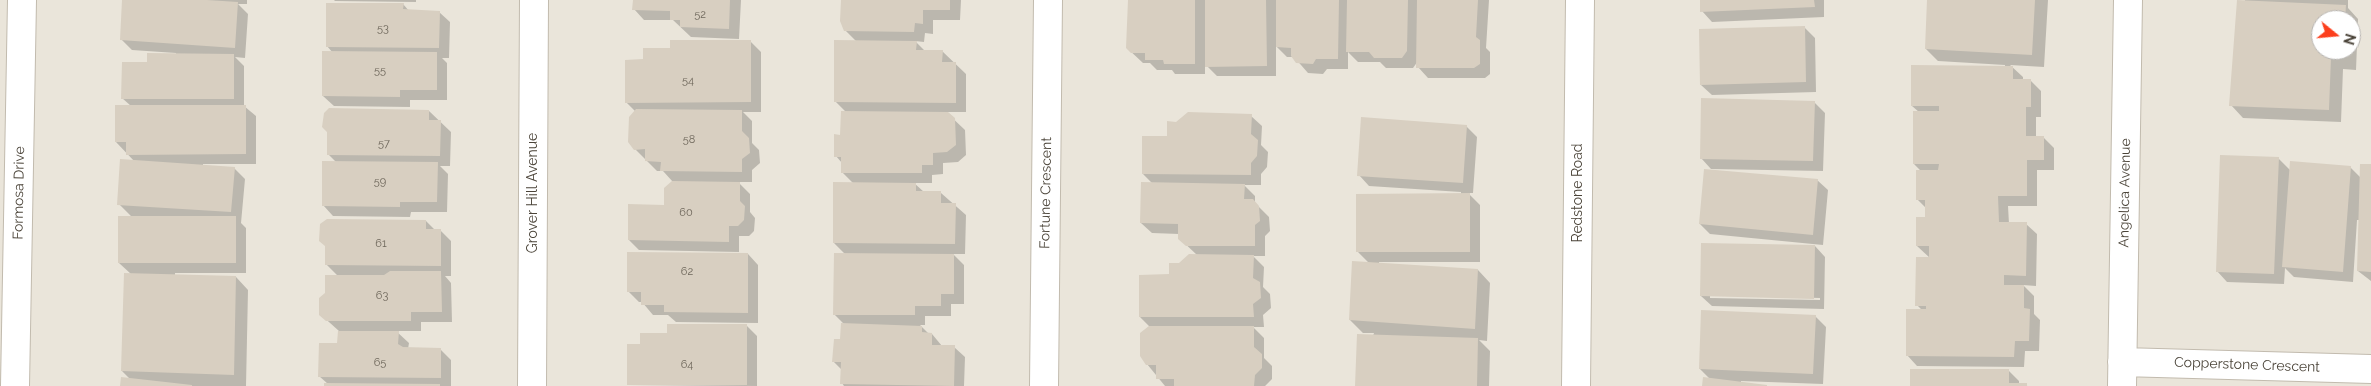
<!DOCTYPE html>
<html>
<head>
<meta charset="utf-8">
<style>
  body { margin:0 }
  #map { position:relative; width:2371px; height:386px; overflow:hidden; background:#f6f3ec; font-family:Raleway,sans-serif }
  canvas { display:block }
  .north { position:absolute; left:2311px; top:10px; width:50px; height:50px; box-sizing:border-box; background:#fff; border:1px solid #b7b4b0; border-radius:50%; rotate:107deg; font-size:14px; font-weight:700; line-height:20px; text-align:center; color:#4b4439 }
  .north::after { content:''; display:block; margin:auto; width:18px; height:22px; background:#fc3f1d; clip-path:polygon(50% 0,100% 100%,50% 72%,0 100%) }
</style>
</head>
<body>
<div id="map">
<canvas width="2371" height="386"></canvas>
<div class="north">N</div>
</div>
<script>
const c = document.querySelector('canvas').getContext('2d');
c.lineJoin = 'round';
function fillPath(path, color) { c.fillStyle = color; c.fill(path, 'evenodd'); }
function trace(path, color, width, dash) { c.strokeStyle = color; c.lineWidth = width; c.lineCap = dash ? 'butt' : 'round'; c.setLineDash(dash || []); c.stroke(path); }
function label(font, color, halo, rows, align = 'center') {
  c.font = font + ' Raleway,sans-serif'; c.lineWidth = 4; c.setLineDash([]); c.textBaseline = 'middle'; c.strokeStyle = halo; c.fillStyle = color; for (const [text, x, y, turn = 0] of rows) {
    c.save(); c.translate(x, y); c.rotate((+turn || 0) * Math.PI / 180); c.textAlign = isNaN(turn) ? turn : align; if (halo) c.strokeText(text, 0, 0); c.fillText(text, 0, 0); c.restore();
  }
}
fillPath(new Path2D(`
  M0,0H2371V386H0ZM2321,20H2351V50H2321Z`), '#eae5da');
fillPath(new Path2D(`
  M124,0H247V4H238L248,14L245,58L235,57L244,66V106L256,116V164H203V166L234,168L245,179L241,223L246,228V273H175V276L236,277L248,290L246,386H121L131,380L122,371L131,274L119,263L132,217L119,204L135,162L116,142L131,106L122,98L149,63L176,55V53L132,50L121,39Z
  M334,0H416V2L335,1Z
  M634,0H741L739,39L691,37L673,20H644L634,9Z
  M842,0H961L960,20H933V34L925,33L924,42L915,41L925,51H942L966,74V112H946L965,130L966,155L958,162L943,163V174L932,175V183H914L924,192L941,193L966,215L965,254H953L964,265V304H951V316H925V325H920L929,334H932L942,346L954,347L965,357L964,386H844L842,383V370L833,361L842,341L844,324L834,314L846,255L834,243L854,184L842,172V163L836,156L846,112L835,101L857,42L845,30Z
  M1130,0H1489L1486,48L1490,52V74L1485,78H1428L1418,67V61L1413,68H1386L1380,62H1358L1348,52V69H1327L1323,74L1308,73L1294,57H1287L1276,46V76H1217L1205,64V74H1175L1172,70H1157L1150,63H1143L1127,48Z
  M1701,0H1824V17L1712,22L1702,11Z
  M1928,0H2048L2044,67L2010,65L2023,77V80L2031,81L2041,91V117H2036V138H2044L2054,148V170H2037V206H2008L2009,224H2026L2037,234L2036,286L2023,285L2034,296V314L2040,320L2039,351H2025L2024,367L1917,366L1907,355L1922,310L1917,305L1930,258L1917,246L1927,218L1926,208L1917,199L1921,171L1914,164L1919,112L1912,106L2005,67V65L1938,61L1926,49Z
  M2245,0H2348V8L2358,19L2356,70L2343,69L2341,122L2243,118L2231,105ZM2321,20H2351V50H2321Z
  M403,4L409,11L439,12L450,22L449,58H442L447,63V100H410V107L334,106L323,96L333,53L327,46Z
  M1804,27L1815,38L1816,92L1712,95L1701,85Z
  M750,41L761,52V112H743L752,121V143L759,150L760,163L752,170V182H738L750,194V212L755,218L754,231L749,236H739V252L639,250L629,240L665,206L673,182L663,171H657L635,149L636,112L626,102L644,60L671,49Z
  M1814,102L1825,113L1823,171L1711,169L1701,158Z
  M429,111L451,132L450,166H440L448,174L447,212H411L410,217L333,216L323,205L336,162L328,154Z
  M1251,116L1262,126L1261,145L1268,152L1267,167L1261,174V185H1244L1255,196V203L1269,217L1270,231L1265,236V256H1253L1264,267L1263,287L1270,294L1271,308L1263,315L1264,327H1253L1264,338V358L1272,366V379L1265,386H1165L1147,364L1150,327L1140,317L1179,264L1197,255L1179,238V234L1152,233L1141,223L1153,184L1143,174L1168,137Z
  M1466,126L1477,137L1473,193H1468L1480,205V262H1379V264L1478,270L1490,283L1487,341L1479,340L1490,351L1489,386H1356L1374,333H1363L1350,320L1370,264L1358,252L1461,194V192L1369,186L1359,175Z
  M2278,158L2290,170L2350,167L2361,178L2371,165V281L2358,271L2360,220H2357L2353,282L2294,277L2285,268L2284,284L2227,282L2217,271Z
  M1817,180L1828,190L1823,245L1710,234L1700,224Z
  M426,221L435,230H440L451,241V276H445L451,283L452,322H421V331H396L409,343L408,349L441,350L451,360V386H326L328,384L319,376L339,345V331L320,314L327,293L338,276L326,264Z
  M1815,246L1825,257L1824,309L1712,306L1701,296ZM1710,295L1820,298V300L1710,298Z
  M748,254L758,265V323L676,322L668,315H653L642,302H639L628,291Z
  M1815,316L1826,327L1823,384L1741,381V383L1767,386H1703L1710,379L1700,369Z
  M747,326L757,336V386L628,385L642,345L668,335Z
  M2009,371L2019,381V385L2028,386H1911Z`), '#0003');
fillPath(new Path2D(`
  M122,0H207L238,2L235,48L120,40Z
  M633,0H730L729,29L680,27V20H670V11L632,10Z
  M841,0H950V10H923V24L915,23L914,32L844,31L840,21Z
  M1128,0H1195V64H1164L1163,60H1145V53H1131L1126,48Z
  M1205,0H1266L1267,66L1205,67Z
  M1276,0H1339L1338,59H1316L1313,64L1296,63L1291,56V48L1276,47Z
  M1347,0H1408L1407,51L1402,58H1374L1369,52H1346Z
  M1417,0H1478L1476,37L1480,40V64L1474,68H1416Z
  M1700,0H1814L1815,7L1700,12Z
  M1927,0H2035L2032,55L1925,49Z
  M2237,0L2346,5L2345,20H2321V50H2344L2343,58L2331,57L2329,110L2229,106Z
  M326,3H404L403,9L440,11L439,48L326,47Z
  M1805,26L1806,82L1700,85L1699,29Z
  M670,40H751V102L625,103V60L643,59V48H670Z
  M834,40L917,41L916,50H943L942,62H956V103L834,102Z
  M322,51L437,52V90H400V97L322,96Z
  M147,53L234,54V99H121L122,62H147Z
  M1911,65L2013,66V79H2031V107H2026V136H2044V160H2027V196H1998L1999,222H2027L2026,276L2004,275V285H2024V308L2030,309L2029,341H2015L2014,357L1906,356V309H1926V306H1915L1916,257H1929V246H1916V217H1925V200H1916V170H1938L1939,164H1913V111H1939V106H1911Z
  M1701,98L1815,101L1813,161L1700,159Z
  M115,105H246V154L126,155V142H115Z
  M329,108L429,110V120H441L440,156L327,155V132L322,127L324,113Z
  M636,109L742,110V131L749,138L750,153L742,159V172L660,171L661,162L645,161V149L634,150L628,142L629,117Z
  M841,111L948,112L955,118L956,145L947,152L933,153V165H922V173H841V157H834V134L840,135Z
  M1188,112L1252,114L1251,134L1258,140L1257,156L1251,163V175L1142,174V136H1167V121L1176,122Z
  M1361,117L1467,125L1463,183L1357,176Z
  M2220,155L2279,157L2274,274L2216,272Z
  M120,159L235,167L231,212L117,205Z
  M322,161L438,162L437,202H400V207L322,206Z
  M2290,161L2351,166L2343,272L2282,267Z
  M2360,164H2371V272L2357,271Z
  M1704,169L1818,179L1813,235L1699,224Z
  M672,181L740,182V201L745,206L744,220L738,226H729V242L628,240V204L664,205V188Z
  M833,182L916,183V191H941V203H956L955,244L833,243Z
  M1141,182L1245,184L1244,199H1253L1259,206L1260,221L1255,225V246H1186L1178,239V224L1140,223Z
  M1470,193V252H1356V194Z
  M118,216H236V263H118Z
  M327,219L426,220V229H441V266L325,265V246L319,241L320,224Z
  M1701,243L1815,245L1814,299L1700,296Z
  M627,252L748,253V313L664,312V305H641V292H627Z
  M834,253L954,254V294H941V306H915V315H833Z
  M1189,254L1254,255L1253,278L1260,282L1261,298L1253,304L1254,317H1139V275L1169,274V263H1179Z
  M1352,261L1478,269L1475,329L1349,320Z
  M390,271H441L442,312H411V321H326L319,315V298L325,293V275H384Z
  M124,273L236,276L234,375L121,371Z
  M1701,310L1816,315L1813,374L1699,369Z
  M841,323L922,326V332L932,333V345H955L954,386L840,384L841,362H832L834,339H840Z
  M667,324H747V385H627V344H640V333H667Z
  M1149,326H1254V347L1262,354V368L1255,375L1254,386H1174V379H1156V365H1146L1140,356V333Z
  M338,331H399L398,344L403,347L441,348V378L318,377L319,343H337Z
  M1357,334L1478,338L1477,386H1355Z
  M1910,369H2009V383H2027V386H1910Z
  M121,377L192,385V386H120Z
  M1703,377L1767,385V386H1702Z
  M324,383L440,384V386H324Z`), '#d8cfc1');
const minor = new Path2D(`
  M2122,362L2371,369
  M15,386L22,0
  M532,386L534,0
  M1044,386L1048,0
  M1576,386L1580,0
  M2122,386L2128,0`);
trace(minor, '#c2bbae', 30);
trace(minor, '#fff', 28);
label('11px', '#6e675b', null, [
  ["52",700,15],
  ["53",383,29],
  ["55",380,71],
  ["54",688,81],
  ["58",689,140],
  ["57",384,144],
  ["59",380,182],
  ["60",686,213],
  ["61",381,244],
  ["62",687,272],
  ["63",382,296],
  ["65",380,363],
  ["64",687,365]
]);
label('14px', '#4b4439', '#fff', [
  ["Formosa Drive",19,193,-89],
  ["Grover Hill Avenue",533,193,-90],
  ["Fortune Crescent",1046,193,-89],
  ["Redstone Road",1578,193,-90],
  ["Angelica Avenue",2125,193,-89],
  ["Copperstone Crescent",2247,365,2]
]);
</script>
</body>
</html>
